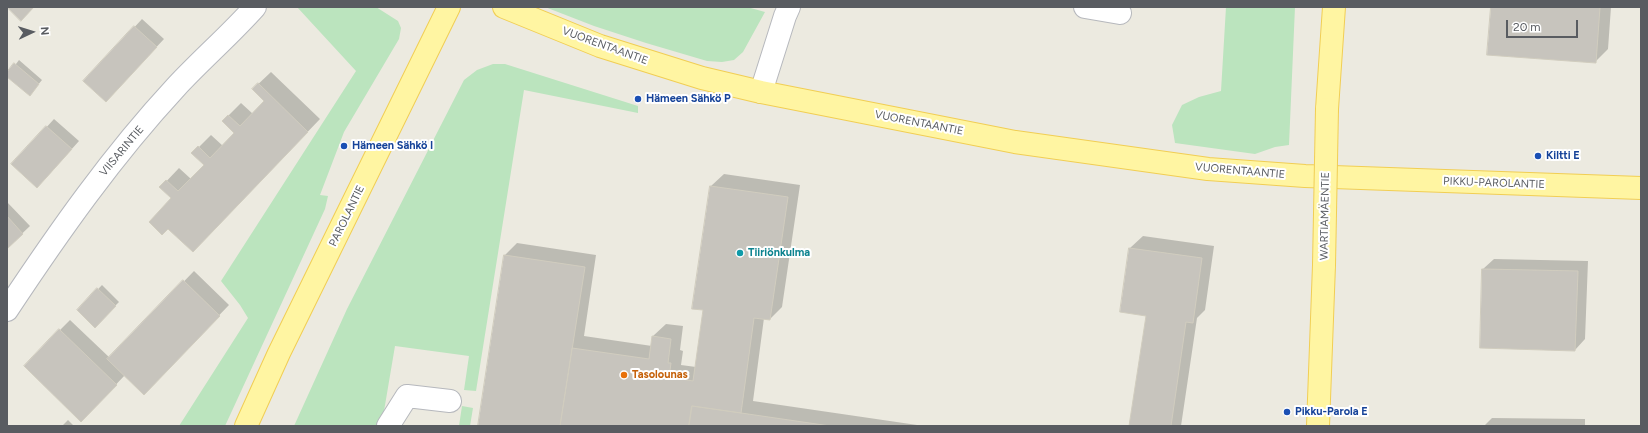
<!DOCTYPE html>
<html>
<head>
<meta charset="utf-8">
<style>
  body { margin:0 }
  #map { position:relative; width:1648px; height:433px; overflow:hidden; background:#eceae0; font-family:Figtree,sans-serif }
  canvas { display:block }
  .frame { position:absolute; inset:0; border:8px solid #595c61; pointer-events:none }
  .north { position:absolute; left:12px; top:12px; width:40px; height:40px; -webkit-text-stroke:3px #fff; paint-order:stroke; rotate:86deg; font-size:11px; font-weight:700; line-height:16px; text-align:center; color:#595c61 }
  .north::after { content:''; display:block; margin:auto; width:14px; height:18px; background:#595c61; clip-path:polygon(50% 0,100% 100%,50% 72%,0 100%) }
  .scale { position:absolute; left:1506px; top:20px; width:72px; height:18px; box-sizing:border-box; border:2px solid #595c61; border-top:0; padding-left:5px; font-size:12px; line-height:14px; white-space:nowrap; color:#595c61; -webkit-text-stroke:3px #fff; paint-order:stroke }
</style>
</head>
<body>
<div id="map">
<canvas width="1648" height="433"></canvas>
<div class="frame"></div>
<div class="north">N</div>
<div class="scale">20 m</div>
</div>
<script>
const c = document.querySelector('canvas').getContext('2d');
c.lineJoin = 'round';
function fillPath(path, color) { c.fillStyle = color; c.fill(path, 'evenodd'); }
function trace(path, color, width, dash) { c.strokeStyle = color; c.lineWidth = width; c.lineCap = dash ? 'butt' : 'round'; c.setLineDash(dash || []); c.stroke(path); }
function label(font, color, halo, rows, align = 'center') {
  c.font = font + ' Figtree,sans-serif'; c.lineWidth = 4; c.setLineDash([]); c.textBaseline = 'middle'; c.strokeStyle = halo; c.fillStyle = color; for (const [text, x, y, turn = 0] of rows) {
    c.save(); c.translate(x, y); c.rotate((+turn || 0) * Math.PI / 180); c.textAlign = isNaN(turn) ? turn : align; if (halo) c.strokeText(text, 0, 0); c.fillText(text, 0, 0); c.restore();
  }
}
fillPath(new Path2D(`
  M297,7H376L398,21L401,28L399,39L344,132L320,195L328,196L325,209L225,426H179L248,318L240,305L221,281L356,71Z
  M545,7H747L765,12L743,52L734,60L722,62L707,61L646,43L594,26Z
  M1226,7H1295L1289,145L1275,147L1255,154L1175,143L1172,125L1182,105L1199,97L1221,91Z
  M493,64H505L638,106V113L524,90L476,391L464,390L469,356L395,346L383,417L377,426H294L347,309L464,80L477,70Z
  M462,406L473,408L470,426H459Z`), '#bbe4be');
fillPath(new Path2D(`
  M1492,7H1611L1608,49L1595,62Z
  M142,19L164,39L106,101L85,81Z
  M19,60L42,80L33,91L7,76Z
  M271,72L320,119L205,239L173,198L161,187L179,168L191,179L205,165L193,153L211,135L223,146L235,133L223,121L241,103L253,114L266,101L253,89Z
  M54,119L79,141L45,179L13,164Z
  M724,174L800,185L782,307L770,319L764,318L753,401L924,426H479L505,255L517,243L596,255L584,336L652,346L653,336L666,324L683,326L680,350L683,351L681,365L696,367L704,310L694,308L711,186Z
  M7,202L30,226L7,248Z
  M1143,236L1214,246L1205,310L1197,318L1181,426H1130L1147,315L1121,311L1130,248Z
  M1494,259L1588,261L1585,339L1575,350L1481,347L1483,269Z
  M194,271L229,305L154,383L125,375L92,410L60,330L70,320L110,358Z
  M102,285L119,302L95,326L78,310Z
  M1492,418L1585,419V426H1484Z
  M68,420L74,426H62Z`), '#0003');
const building = new Path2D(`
  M7,7H34L21,21Z
  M1491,7H1600L1596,63L1487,55Z
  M134,26L157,47L106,102L83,81Z
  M14,63L39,84L30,96L7,77V72Z
  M258,83L308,132L193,252L168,229L162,235L149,222L171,198L159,187L166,180L178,191L204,165L191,153L198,146L210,158L234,133L222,121L228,115L240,126L264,101L252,89Z
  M46,126L72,149L37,188L11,164Z
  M710,186L788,197L770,320L754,318L741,413L692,406L689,426H560L572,348L649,359L652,336L671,339L668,363H671L669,377L693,381L703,310L692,309Z
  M7,216L23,234L7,249Z
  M1129,248L1202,258L1193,323L1186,322L1171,426H1129L1146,316L1120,312Z
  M504,255L585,267L560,426H478Z
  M1482,269L1578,271L1575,351L1480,348Z
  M183,280L220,316L144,395L107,359Z
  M97,288L116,306L95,328L77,310Z
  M59,329L117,385L81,422L24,366Z
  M692,406L741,413L830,426H689Z`);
fillPath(building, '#c7c4bd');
trace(building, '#d0ccbe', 1);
const minor = new Path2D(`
  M1085,7L1120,13
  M761,92L785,16L789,7
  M7,310C58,233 112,156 176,87C201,60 230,35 255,7
  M388,426L407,396L450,401`);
const major = new Path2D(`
  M504,7L600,46L702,78L761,92L1015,142L1208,169L1305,176L1641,188
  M1327,109L1334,7
  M246,426L279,353L449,7
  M1318,426L1324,265`);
trace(minor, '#b6b8bd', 24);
trace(major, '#f1ce54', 24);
trace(minor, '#fff', 22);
trace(major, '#fff5a2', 22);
const majorBridge = new Path2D(`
  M1324,265L1327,109`);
trace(majorBridge, '#f1ce54', 24, []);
trace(majorBridge, '#fff5a2', 22);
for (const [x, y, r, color] of [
  [638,99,4,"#1a4fb4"],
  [344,146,4,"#1a4fb4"],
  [1538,156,4,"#1a4fb4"],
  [740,253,4,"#0f9aa8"],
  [624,375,4,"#e8710a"],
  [1287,412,4,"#1a4fb4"]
]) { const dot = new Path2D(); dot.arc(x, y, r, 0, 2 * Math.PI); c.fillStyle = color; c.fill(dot); trace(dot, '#fff', 1.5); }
label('11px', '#595c61', '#fff', [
  ["VUORENTAANTIE",605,46,20],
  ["VUORENTAANTIE",919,123,11],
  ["VIISARINTIE",122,151,-50],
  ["VUORENTAANTIE",1240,171,5],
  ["PIKKU-PAROLANTIE",1494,183,2],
  ["PAROLANTIE",347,216,-64],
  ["WARTIAMÄENTIE",1325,216,-89]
]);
label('bold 11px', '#164399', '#fff', [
  ["Hämeen Sähkö P",646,99],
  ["Hämeen Sähkö I",352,146],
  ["Kiltti E",1546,156],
  ["Pikku-Parola E",1295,412]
], 'left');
label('bold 11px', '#0d838f', '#fff', [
  ["Tiiriönkulma",748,253]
], 'left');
label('bold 11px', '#c56008', '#fff', [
  ["Tasolounas",632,375]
], 'left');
</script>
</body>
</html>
